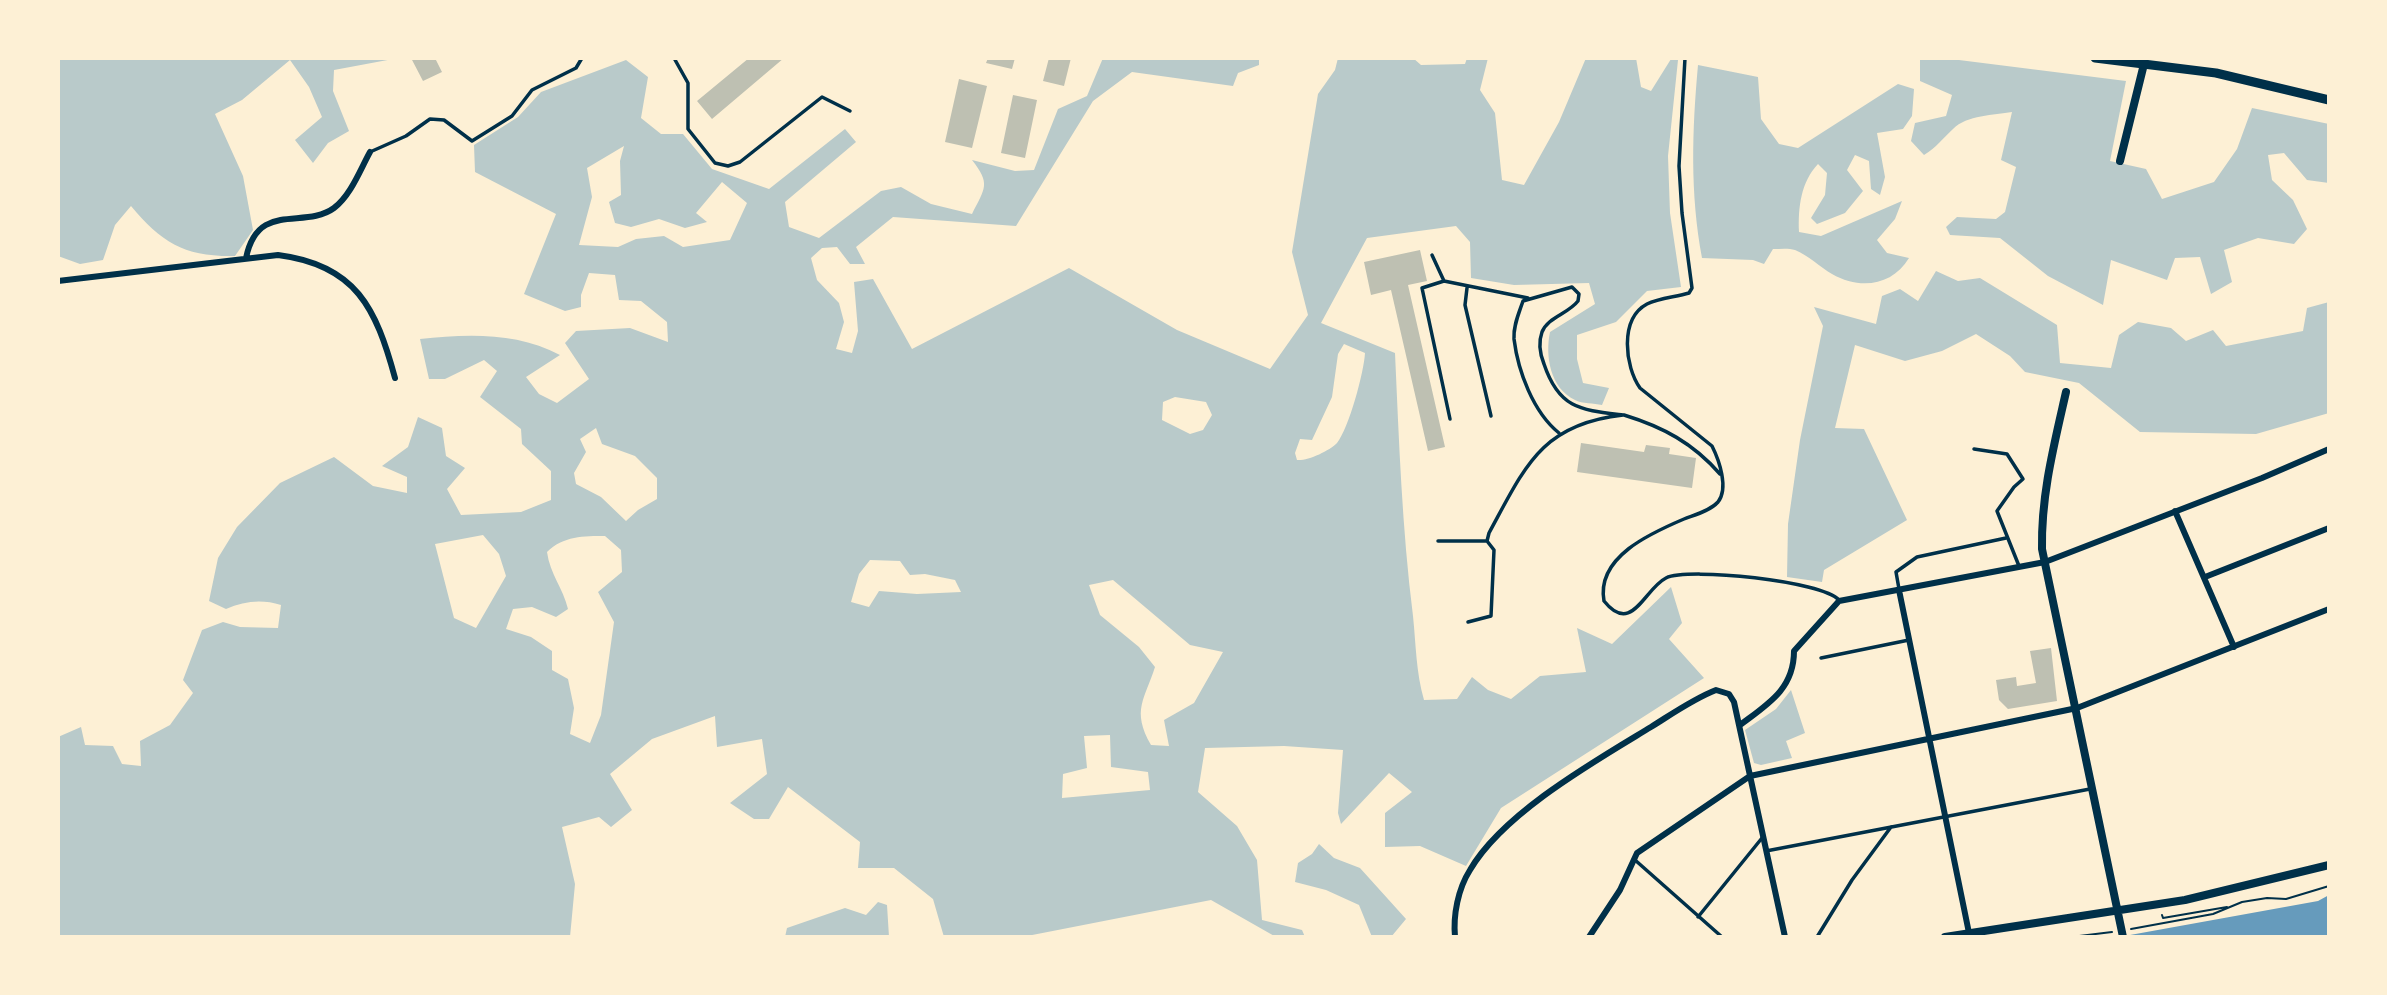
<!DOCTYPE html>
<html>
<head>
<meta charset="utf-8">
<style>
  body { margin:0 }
  #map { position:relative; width:2387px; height:995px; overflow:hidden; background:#fdf0d5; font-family:"Times New Roman",serif }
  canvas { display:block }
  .frame { position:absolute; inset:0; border:60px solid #fdf0d5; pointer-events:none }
</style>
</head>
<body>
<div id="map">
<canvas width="2387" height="995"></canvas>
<div class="frame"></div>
</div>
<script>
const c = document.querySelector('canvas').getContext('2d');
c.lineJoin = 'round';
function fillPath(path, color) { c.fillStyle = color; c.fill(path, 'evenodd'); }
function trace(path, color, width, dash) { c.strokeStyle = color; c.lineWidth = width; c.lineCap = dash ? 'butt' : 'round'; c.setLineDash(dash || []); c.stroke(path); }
fillPath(new Path2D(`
  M58,58H393V59L334,70L333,91L349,131L328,143L313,163L295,140L322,117L309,87L290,60L242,100L215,114L243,176L253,230L235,256C185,257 162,243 131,206L115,225L103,260L80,264L58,256Z
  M1103,58H1259V65L1238,73L1233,86L1132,72L1093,101L1016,226L893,217L856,247L865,264H850L837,247L822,248L811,258L817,280L839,303L844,322L836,349L852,353L858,331L854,282L873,279L912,349L1069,268L1177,330L1270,369L1308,315L1292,252L1318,94L1335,70L1338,58H1413L1421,65L1465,64L1467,58H1488L1480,90L1495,113L1502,180L1524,185L1559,122L1586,58H1636L1641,87L1651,91L1671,59L1678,60L1668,156L1670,213L1681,287L1647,291L1616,322L1577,335V359L1583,383L1609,388L1602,405C1594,403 1582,404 1575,400C1550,388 1545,356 1550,332L1595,304L1589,283L1514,285L1471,278L1470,242L1456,226L1367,238L1321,323L1395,353C1399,441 1402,528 1413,616C1416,645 1416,672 1424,700L1457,699L1472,677L1488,690L1511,699L1540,676L1586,672L1577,628L1612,644L1671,587L1682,623L1669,639L1704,678L1501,808L1466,866L1420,846L1385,847V813L1412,792L1389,773L1341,824L1338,813L1343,750L1284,746L1205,748L1198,792L1237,826L1257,860L1262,920L1302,930L1305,937H1276L1211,900L1022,937H944L933,899L894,868H858L860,842L788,787L769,819H754L730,803L767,774L762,739L717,747L715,716L652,739L610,774L632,810L611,827L599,817L562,827L575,884L570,937H58V737L81,727L85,745L113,746L122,764L141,766L140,741L170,725L193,693L183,680L202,630L223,622L240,627L278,628L281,605C262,599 244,601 226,609L209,601L218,558L237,527L280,483L334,457L373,486L407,493V477L382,466L408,447L418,417L442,428L446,456L465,468L447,489L461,515L521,512L551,500V471L522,444L521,429L480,397L497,371L484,360L445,379H429L420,339C467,334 517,332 560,355L526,377L539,394L557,403L589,379L565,343L576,331L630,328L668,342L667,322L641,301L619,300L615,275L589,273L581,295V307L565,311L524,294L556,214L475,172L474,145L518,117L541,92L626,60L648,77L641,118L661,134H683L712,169L769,189L845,129L856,142L785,202L789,227L819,238L881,191L901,187L931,204L972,214C985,188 991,184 972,160L1015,171L1034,170L1058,109L1087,96ZM624,146L620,161L621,195L609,202L615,223L631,227L659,219L685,228L707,222L696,213L722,182L747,203L730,240L683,247L664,236L636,239L618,247L579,245L592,197L587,168ZM1344,344L1365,353C1364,372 1349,428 1337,443C1329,451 1308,461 1297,460L1295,453L1300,439L1312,440L1332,397L1338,354ZM1175,397L1206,402L1212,415L1203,430L1190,434L1162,420L1163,402ZM596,428L602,444L635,456L657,478V499L638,510L626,521L601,497L576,484L574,473L586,452L580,439ZM483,535L499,554L506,576L476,628L454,618L435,544ZM605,536L621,550L622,572L598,592L614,622L601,715L590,743L570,734L574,708L568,679L552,670V651L531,637L506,629L513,609L532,607L556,617L568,609C563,588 550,574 547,552C563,536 584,536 605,536ZM870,560L900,561L910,575L925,574L955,580L961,592L917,594L879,591L869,607L851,602L859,574ZM1113,580L1190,645L1223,652L1194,703L1164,720L1169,746L1151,745C1131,710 1145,699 1155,667L1139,647L1100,615L1089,585ZM1110,735L1111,767L1148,772L1150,790L1062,798L1063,774L1087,768L1084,736Z
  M1920,58H1943L2126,81L2110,161L2146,169L2162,199L2214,182L2237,149L2252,108L2329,124V183L2307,180L2284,153L2268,155L2272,180L2293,200L2307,229L2294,244L2258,238L2224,250L2232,282L2211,294L2200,257L2175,258L2167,280L2111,260L2103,305L2048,276L2000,238L1950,235L1946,227L1957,217L1996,219L2005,212L2016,167L2001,160L2012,112C1994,115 1967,115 1953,129C1942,139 1937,147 1924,155L1911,141L1915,123L1946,116L1952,95L1920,81Z
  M1698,65L1758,77L1761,119L1779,144L1798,148L1898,84L1914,89L1912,116L1903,129L1877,133L1885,177L1880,195L1871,189L1869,161L1855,155L1847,170L1863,191L1845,213L1817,224L1811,218L1825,195L1827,173L1818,164C1801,182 1798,207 1799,232L1821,236L1902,201L1895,219L1877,240L1887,253L1909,258C1892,286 1860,290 1832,274C1820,267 1808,255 1795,250C1789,248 1780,249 1773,249L1764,264L1753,260L1702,258C1690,193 1692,131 1698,65Z
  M1936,271L1958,281L1980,278L2057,325L2060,363L2111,368L2119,335L2138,322L2171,328L2186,341L2213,330L2226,346L2303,331L2307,308L2329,302V413L2256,434L2140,432L2079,383L2025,372L2010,356L1976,334L1942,351L1905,361L1855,345L1835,428L1864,429L1907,520L1824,570L1822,582L1787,577L1788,524L1800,440L1823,326L1814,307L1876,324L1882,296L1900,289L1918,301Z
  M1791,690L1805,733L1786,741L1792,758L1761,765L1754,763L1745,730L1776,709Z
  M1319,844L1334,858L1360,868L1406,919L1391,937H1372L1359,905L1326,890L1295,882L1298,863L1312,854Z
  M878,902L887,905L889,937H785L787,928L845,908L866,915Z`), '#b9caca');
fillPath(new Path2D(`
  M2329,895V937H2119L2318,901Z`), '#669bbc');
fillPath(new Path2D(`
  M411,58H435L442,72L423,81Z
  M749,58H784L712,119L697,101Z
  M988,58H1015L1012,69L986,63Z
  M1049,58H1071L1064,86L1043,81Z
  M959,79L987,86L972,148L945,142Z
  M1013,95L1037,100L1025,158L1001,153Z
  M1420,250L1427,281L1408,285L1445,447L1428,451L1391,290L1371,295L1364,262Z
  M1581,443L1644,452L1646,445L1670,448L1669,454L1696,458L1692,488L1577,472Z
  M2051,648L2057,701L2008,709L1999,700L1996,680L2016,677L2017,686L2036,683L2030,651Z`), '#bec0b2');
trace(new Path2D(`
  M2162,915L2163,918L2227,907
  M2131,929L2213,914L2242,902L2267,898L2286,899L2329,886
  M2071,937L2112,932`), '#003049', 2);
trace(new Path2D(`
  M674,58L688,83V129L715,163L728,166L740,162L822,97L850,111
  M1685,58L1679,166L1682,213L1692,288L1689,293C1676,297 1659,298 1647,304C1619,319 1625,367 1640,388L1712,446C1719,460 1729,488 1718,502C1710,511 1694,515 1684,519C1651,533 1596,557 1604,601C1632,636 1644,589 1666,578C1689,567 1822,581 1839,600
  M370,152L406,136L430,119L444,120L472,141L512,116L532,90L576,68L582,58
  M1432,255L1444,281
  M1467,288L1465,305L1491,416
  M1624,415C1663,427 1693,443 1720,474
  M1450,419L1422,288L1444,281L1528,298
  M1974,449L2007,454L2023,479L2014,487L1997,511L2019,566
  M1438,541H1487
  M1899,589L1896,572L1917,557L2006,538
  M1468,622L1491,616L1494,550L1487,541L1489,533C1525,467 1541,424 1623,415C1581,410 1559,409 1544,364C1540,354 1538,343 1542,332C1548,317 1568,314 1578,301L1579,294L1572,287L1523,301C1519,313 1513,326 1514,339C1518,371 1533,412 1559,433
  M1821,658L1909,640
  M1766,851L2090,789
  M1635,860L1722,937
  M1698,917L1762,838
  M1817,937L1852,880L1891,827`), '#003049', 3.5);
trace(new Path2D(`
  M246,258C258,200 304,230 334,208C351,195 360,170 370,152
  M58,281L278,255C356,265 376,308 395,378
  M2175,511L2234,647
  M2205,577L2329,528
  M1899,590L1969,933
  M1740,725C1768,704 1794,689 1794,651L1839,601L2045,562L2262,478L2329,449
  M1455,937C1453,915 1458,889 1470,870C1503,813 1595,761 1651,727C1672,714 1693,699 1716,690L1729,694L1734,702L1785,937
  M1589,937L1620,890L1637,853L1750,776L2077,708L2329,609`), '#003049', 6);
trace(new Path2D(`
  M2120,161L2144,64
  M2066,392C2054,445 2041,495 2042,549L2123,937
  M1945,937L2185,900L2329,865`), '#003049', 8);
trace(new Path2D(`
  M2095,58L2216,73L2329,100`), '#003049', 9);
</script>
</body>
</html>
